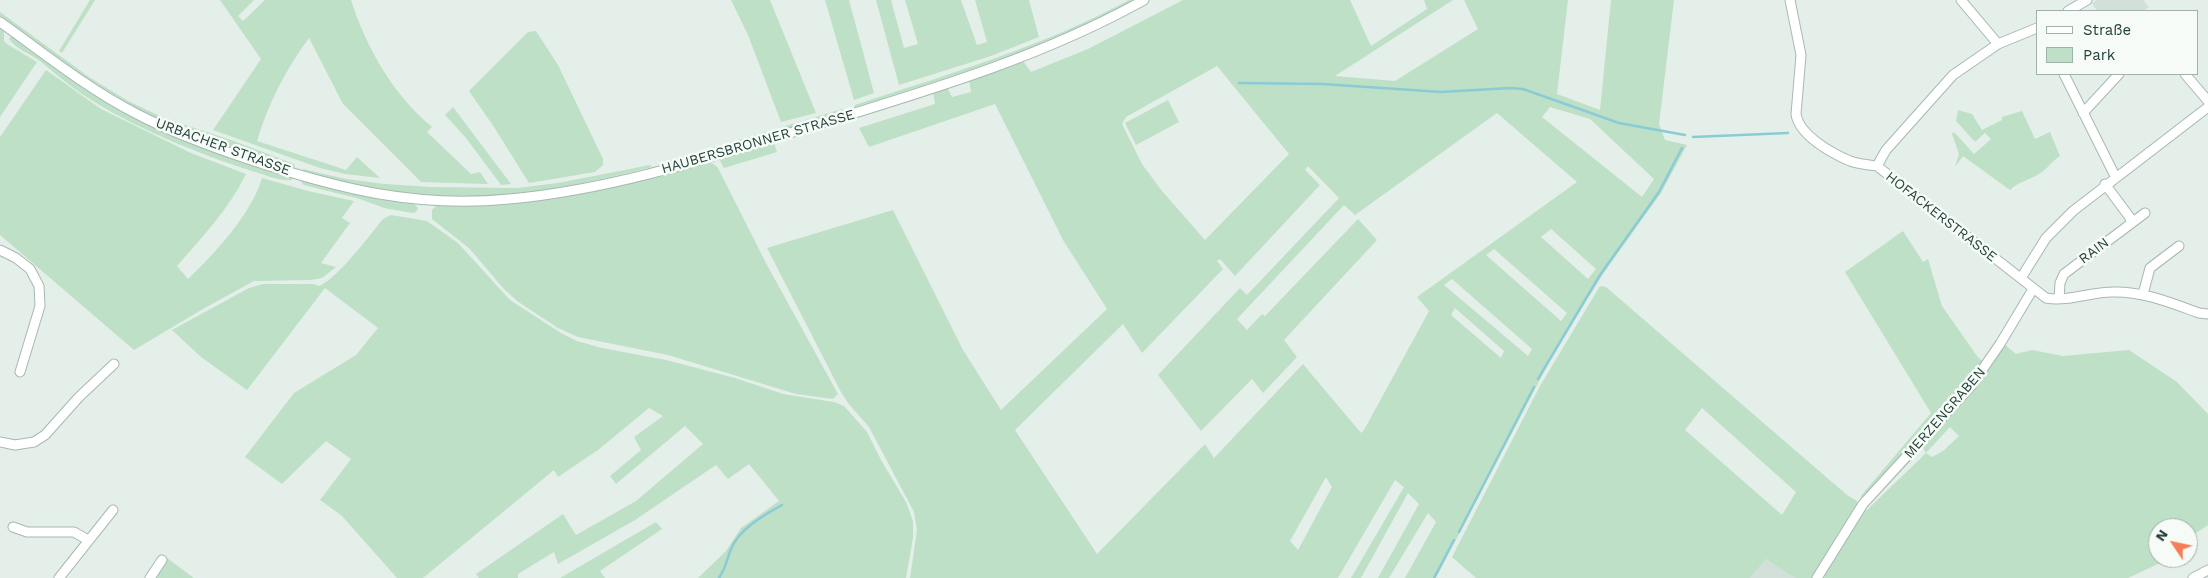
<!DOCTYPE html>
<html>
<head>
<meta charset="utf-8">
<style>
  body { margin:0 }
  #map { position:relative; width:2208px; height:578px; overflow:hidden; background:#e5efea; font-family:"Work Sans",sans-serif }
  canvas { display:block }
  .legend { position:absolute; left:2036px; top:10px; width:162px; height:65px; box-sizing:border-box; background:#f6fbf8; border:1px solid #a2b1ac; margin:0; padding:6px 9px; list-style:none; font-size:15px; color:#234239 }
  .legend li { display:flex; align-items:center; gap:10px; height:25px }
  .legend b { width:25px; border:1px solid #a2b1ac }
  .north { position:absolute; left:2148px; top:518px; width:50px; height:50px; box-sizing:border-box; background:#f6fbf8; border:1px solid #a2b1ac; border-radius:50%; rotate:304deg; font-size:14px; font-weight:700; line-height:20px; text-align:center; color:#234239 }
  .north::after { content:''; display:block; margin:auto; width:18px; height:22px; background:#f87e59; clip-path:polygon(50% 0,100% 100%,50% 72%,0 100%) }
</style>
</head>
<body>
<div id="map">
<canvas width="2208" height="578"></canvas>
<ul class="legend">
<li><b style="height:6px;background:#fff"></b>Straße</li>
<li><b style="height:14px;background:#bde0c6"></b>Park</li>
</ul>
<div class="north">N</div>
</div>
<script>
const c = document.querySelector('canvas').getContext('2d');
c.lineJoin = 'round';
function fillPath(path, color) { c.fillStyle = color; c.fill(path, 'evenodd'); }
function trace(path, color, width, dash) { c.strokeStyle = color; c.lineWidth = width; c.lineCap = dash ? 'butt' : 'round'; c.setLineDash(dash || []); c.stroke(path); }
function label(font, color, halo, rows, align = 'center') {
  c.font = font + ' "Work Sans",sans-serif'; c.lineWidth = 5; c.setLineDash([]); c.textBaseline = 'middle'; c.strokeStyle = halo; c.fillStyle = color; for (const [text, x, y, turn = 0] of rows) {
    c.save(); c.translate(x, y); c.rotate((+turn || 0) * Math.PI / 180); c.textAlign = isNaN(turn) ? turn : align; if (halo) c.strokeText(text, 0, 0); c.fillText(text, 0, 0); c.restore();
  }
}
fillPath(new Path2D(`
  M2097,0H2143L2149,7L2144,11H2097L2092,3Z
  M1766,559L1787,572L1795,578H1750Z`), '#d3dfd9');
fillPath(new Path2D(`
  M90,0H95L62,53L59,51Z
  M220,0H254L238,16L243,21L265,0H351C366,47 393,95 432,127L427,132L471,174L480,172L488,184L421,182L343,104L309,38C286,69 268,104 257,141L346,170L357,157L380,178L345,174L320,168L213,130L261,59Z
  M731,0H770L816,113L781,122L748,35Z
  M825,0H849L874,93L854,100Z
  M876,0H891L904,48L918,44L905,0H961L977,45L987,42L975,0H1029L1039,37L991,56L899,85Z
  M1129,0H1136C1047,49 950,78 854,109L855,105C948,74 1042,47 1129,0Z
  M1183,0H1350L1371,46L1427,9L1424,0H1453L1335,76L1395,81L1478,29L1464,0H1568L1557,94L1600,110L1611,0H1674L1659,124L1665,140L1687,145L1661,193L1605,271L1556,349L1436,578H1405L1436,522L1428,513L1389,578H1378L1419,504L1408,493L1361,578H1351L1404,487L1395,480L1338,578H910L917,530L914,512L869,427L848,403L841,392L767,248L893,210L963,350L1001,410L1107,309L1063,240L995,104L869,147L859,128L935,104L933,92L947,87L952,97L971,92L969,80L1023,61L1031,72L1088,49ZM1217,66L1289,154L1205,240L1162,191L1142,164L1122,124L1126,117ZM1550,107L1590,119L1654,179L1642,197L1542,117ZM1497,113L1577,182L1417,297L1429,311L1364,430L1361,433L1303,364L1214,458L1205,444L1097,554L1015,430L1123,324L1142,353L1223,269L1217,261L1220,259L1235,276L1320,185L1305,170L1308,166L1339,198L1247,295L1240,288L1158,375L1201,431L1252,379L1263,393L1297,357L1284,340L1377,240L1358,219L1265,316L1262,314L1247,330L1237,319L1344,205L1355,215ZM1551,229L1596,269L1588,279L1541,237ZM1494,249L1567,313L1561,321L1486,255ZM1452,279L1532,349L1528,356L1444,285ZM1455,308L1504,351L1501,358L1451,315ZM1326,477L1332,487L1298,550L1290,541Z
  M0,12L89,77L128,101L164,118L234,141L294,164L295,167L293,168C242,152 190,137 142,113C91,86 46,50 0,16Z
  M0,26L4,32V41L7,44L37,62L0,117Z
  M536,31L558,65L603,159V165L595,172L529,183L494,127L469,91L528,32Z
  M12,35C53,65 93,96 138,120C187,146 240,160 292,177V180C280,182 263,174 252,171C198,154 128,125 82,94C67,84 54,72 40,61C30,54 16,49 9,39Z
  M46,70L101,109L191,153L246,174C229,209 203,236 177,266L188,279C215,253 251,215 262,178L308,191L354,201L342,218L350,223L321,263L336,267L322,278L311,280L254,281L203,309L134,350L0,235V137Z
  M1168,100L1179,122L1136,145L1125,123Z
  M453,107L511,184L501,185L466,138L445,115Z
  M842,109L847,111L750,141L667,163L665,162Z
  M1958,110L1972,114L1982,130L2002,120V117L2022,111L2035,139L2050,132L2060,156C2053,160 2048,168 2042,172C2031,180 2019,181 2010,190L1963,156L1955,167L1959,154L1952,134L1954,132L1974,154L1991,139L1985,133L1975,142L1956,121Z
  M774,143L777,152L724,168L720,161L722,158Z
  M710,161L718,168L767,265L838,394L833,399L796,394L668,355L578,337L558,328L517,301L503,288L470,249L432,219V210L437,205L510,204L552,197Z
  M650,165L652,167C579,185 501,203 426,196C384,193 344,183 303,171V169L346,179L385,184L431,187L517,188L558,183Z
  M302,180L340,190L414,204L418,208L416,212L412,213L384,208L360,199L304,185L301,182Z
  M391,215L427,221L458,243L510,300L561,333L577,341L602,348L666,360L735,378L783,394L834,402L844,406L867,432L881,460L906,502L913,521V538L906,578H698L726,551L741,528L779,501L749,464L728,479L716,465L635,520L558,564L554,552L518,574V578H479L476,574L563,514L576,535L636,501L703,444L685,426L616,484L610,476L641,450L634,437L663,416L649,408L598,450L558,477L554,470L423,578H397L342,516L320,500L351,459L326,441L282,484L245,457L294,393L356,355L378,328L325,288L247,390L201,357L172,330L249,288L263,284H314L319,286C336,280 370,235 383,219Z
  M1903,231L1923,262L1928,259L1942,306L1977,356L1983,362L1970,381L1866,496L1860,497L1931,413L1845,272Z
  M1600,286L1606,287L1847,495L1857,501L1858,508L1862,510H1867L1926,453L1923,448L1875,499L1868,503L2003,343L2016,354L2032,350L2063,356L2129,350L2177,382L2208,414V525L2189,538L2191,547L2188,549V528H2158V558H2171L2128,578H1795L1766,559L1750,578H1476L1452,557L1540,386ZM1702,408L1796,492L1782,515L1685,430ZM1950,427L1959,436L1943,451L1932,457L1926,453Z
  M656,522L662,529L600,571L605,578H560Z
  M167,558L194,578H156Z`), '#bde0c6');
trace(new Path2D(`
  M1239,83L1323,84L1441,92L1510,88L1523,89L1619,123L1685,135
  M1693,137L1788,133
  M1538,379L1600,275L1659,192L1682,148
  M1459,532L1534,387
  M719,578C727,566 726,561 731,549C739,529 764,515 782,505
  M1434,578L1454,540`), '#8bcbd6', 2.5);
const minor = new Path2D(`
  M1790,0L1801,55L1796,114C1799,135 1831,153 1850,161C1858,164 1868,165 1877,166L2046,298C2068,302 2090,292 2112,292C2143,291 2171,303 2199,313L2208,314
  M1961,0L1998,44
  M2068,11L2087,0
  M0,22C45,54 88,89 137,114C173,133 212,147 251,160C340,189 415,208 509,199C611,190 715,156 813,126C926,91 1040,58 1144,0
  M2064,74L2115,176
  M2185,74L2208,101
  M2083,113L2119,74
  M1877,166L1886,150L1953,75L1998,44L2037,28
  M2105,184L2131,219L2130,224
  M0,250L16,258L30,269L39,286L40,306L20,372
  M2021,278L2046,238L2073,211L2208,107
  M2143,294L2150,268L2179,246
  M2059,299L2060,283L2064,274L2145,213
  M0,442L15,445L34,442L45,435L79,397L114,364
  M13,527L27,532H74L88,540
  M59,578L113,510
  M150,578L162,560
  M1817,578L1863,504L1971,386L2000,344L2033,289
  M2193,578L2208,570`);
trace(minor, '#a7b8b1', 11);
trace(minor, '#fff', 9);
label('14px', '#234239', '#f6fbf8', [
  ["HAUBERSBRONNER STRASSE",758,142,-16],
  ["URBACHER STRASSE",223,147,20],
  ["HOFACKERSTRASSE",1941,217,38],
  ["RAIN",2094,251,-37],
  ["MERZENGRABEN",1945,413,-49]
]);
</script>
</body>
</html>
